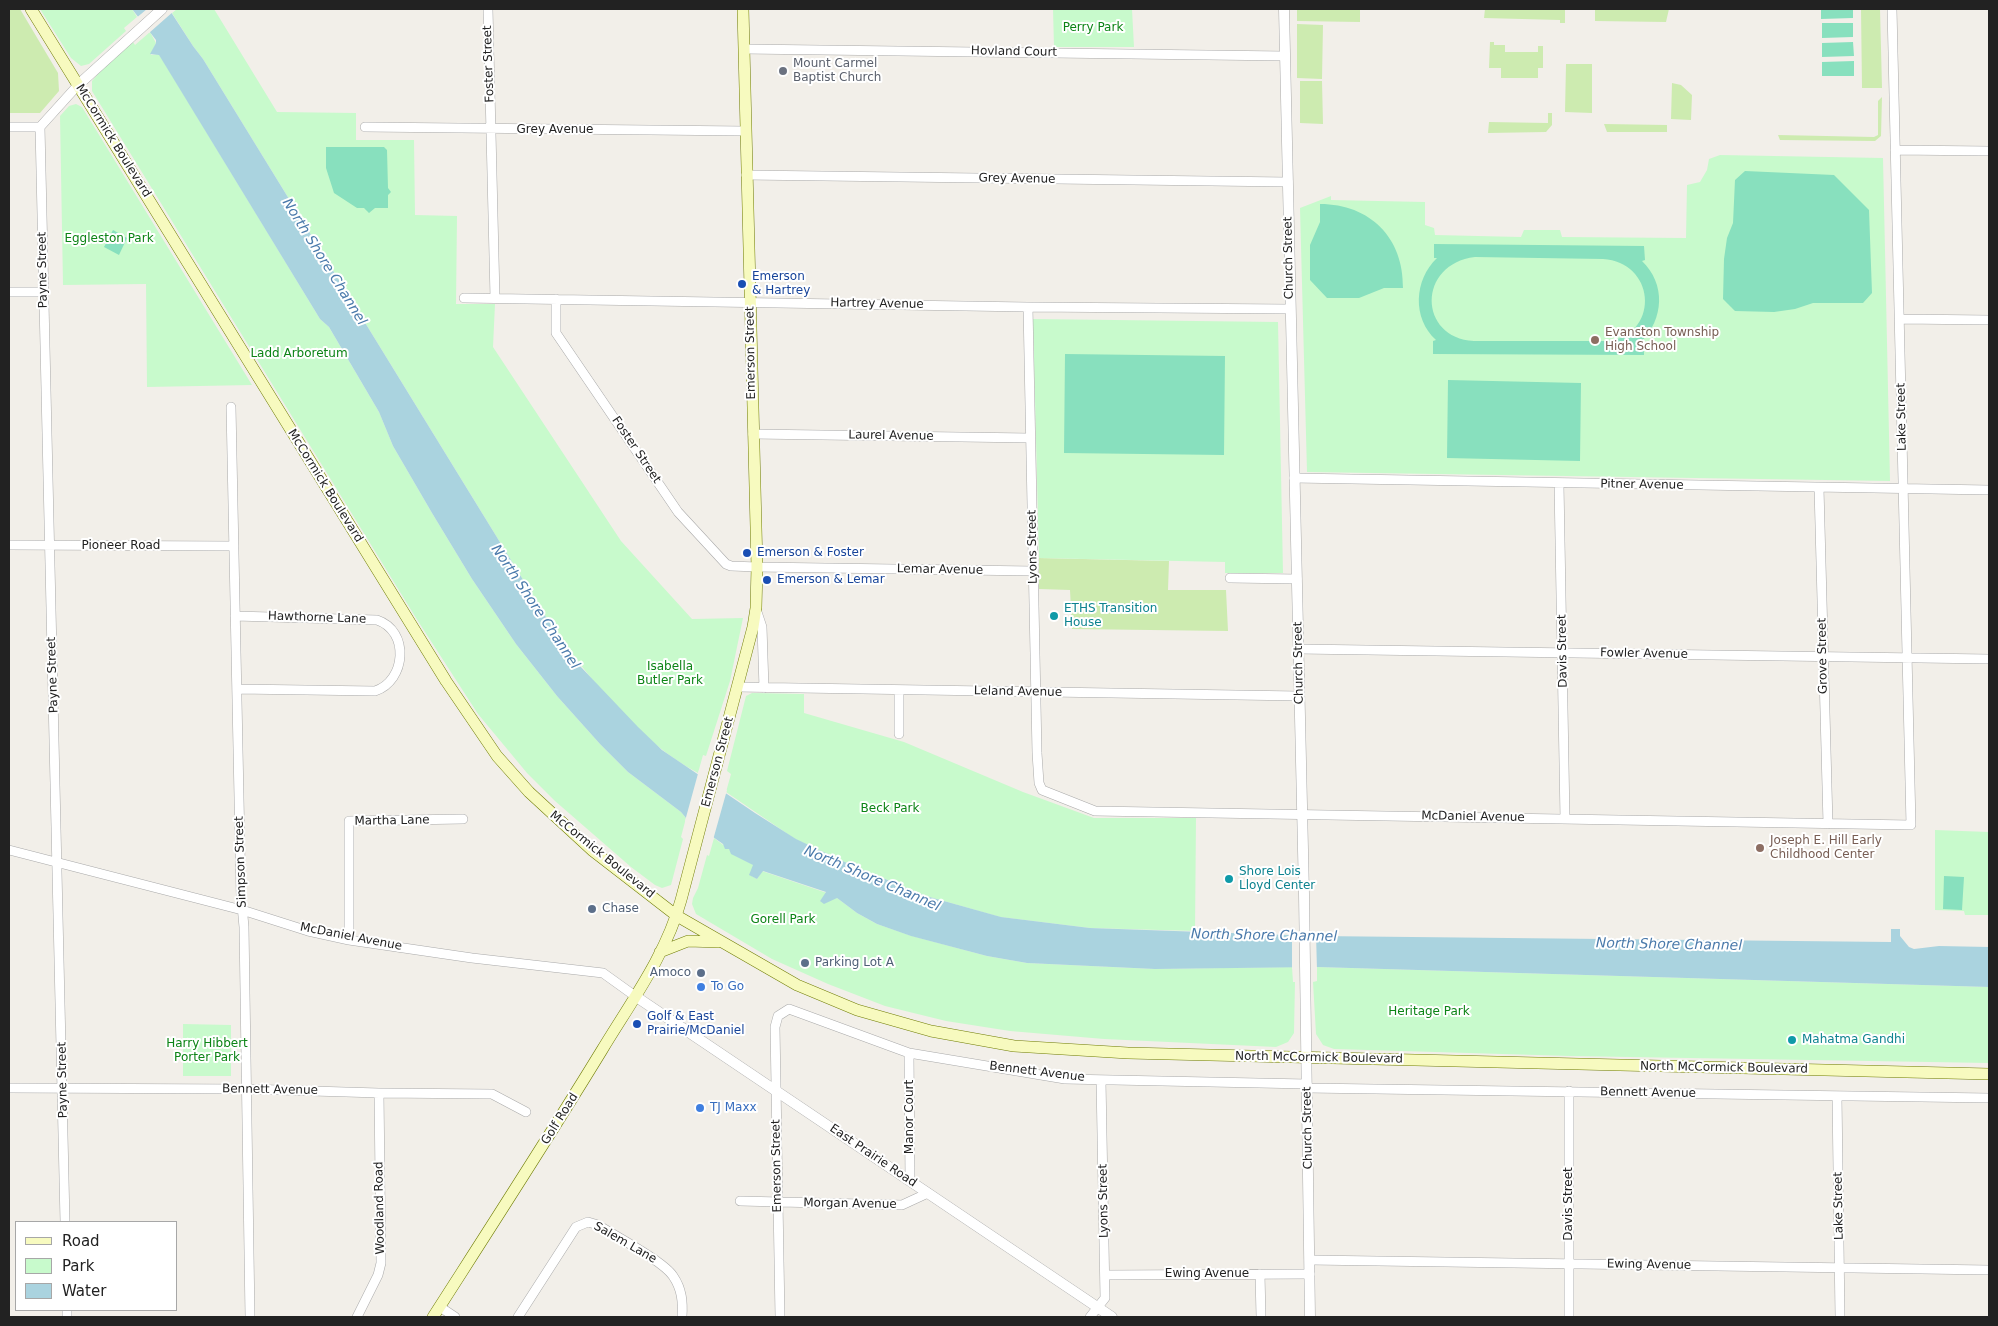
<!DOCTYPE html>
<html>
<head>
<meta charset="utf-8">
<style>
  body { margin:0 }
  #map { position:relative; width:1998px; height:1326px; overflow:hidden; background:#f2efe9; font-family:"DejaVu Sans",sans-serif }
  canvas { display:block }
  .frame { position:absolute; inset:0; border:10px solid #222; pointer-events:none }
  .legend { position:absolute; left:15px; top:1221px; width:162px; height:90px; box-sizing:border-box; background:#fff; border:1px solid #a7a7a7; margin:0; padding:6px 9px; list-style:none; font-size:15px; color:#222 }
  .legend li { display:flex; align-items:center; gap:10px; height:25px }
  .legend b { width:25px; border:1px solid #a7a7a7 }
</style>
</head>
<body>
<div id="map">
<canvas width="1998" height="1326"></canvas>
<div class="frame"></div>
<ul class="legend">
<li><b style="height:6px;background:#f7fabf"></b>Road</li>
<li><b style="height:14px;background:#c8facc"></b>Park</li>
<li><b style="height:14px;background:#aad3df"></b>Water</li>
</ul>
</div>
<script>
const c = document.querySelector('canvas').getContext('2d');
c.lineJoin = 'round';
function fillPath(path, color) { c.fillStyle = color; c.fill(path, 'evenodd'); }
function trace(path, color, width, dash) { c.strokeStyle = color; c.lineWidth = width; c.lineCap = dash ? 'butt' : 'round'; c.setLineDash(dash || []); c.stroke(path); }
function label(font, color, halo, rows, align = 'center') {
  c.font = font + ' "DejaVu Sans",sans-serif'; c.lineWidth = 4; c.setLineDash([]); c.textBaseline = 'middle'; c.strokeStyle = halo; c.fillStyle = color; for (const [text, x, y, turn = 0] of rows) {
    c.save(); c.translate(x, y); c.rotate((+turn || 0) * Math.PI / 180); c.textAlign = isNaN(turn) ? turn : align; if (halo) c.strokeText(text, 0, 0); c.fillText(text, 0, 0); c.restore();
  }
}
fillPath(new Path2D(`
  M9,9H20L58,73L59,91L40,113H9Z
  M1297,9H1360V22L1297,21Z
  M1485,9H1565V23H1560V20L1484,18Z
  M1595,9H1669L1666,22L1595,21Z
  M1861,9H1880L1882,88H1862Z
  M1297,24L1323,25L1322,79L1297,78Z
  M1490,42H1494V45H1505V52H1538V46H1543V68H1538V78H1501V68H1489Z
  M1566,64H1592V113L1565,112Z
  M1300,81H1322L1323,124L1300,123Z
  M1672,83L1681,85L1692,95L1691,120L1671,119Z
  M1882,97L1881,136L1875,141L1780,140L1778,135L1874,137L1878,135V101Z
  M1548,113H1552V125L1546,132L1488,133L1489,122L1548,123Z
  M1604,124L1667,125V132H1607Z
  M1039,558L1169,561L1168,590H1226L1228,631L1072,629L1070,590L1039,589Z`), '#cdebb0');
fillPath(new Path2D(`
  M40,9H132L137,17L124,28L126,31L89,64L81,66L71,58Z
  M177,9H214L277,112L356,113V140H414L415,215L457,216L456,304H495L493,347L621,541L692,619L743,618L730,681L706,756L703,755L698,773C639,742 587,676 549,622L203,59L193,46L172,13Z
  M1053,9H1132L1134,47H1054Z
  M150,32L156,43L151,55L159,54L320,319L329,327L379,412L393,446L432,513L472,579L516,644L557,696L600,744L628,772L681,812L686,818L681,837L683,839L671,885L662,888L655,885L631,867L555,801L527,773L478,714L416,618L92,91V81L105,66L133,42L135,45Z
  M76,104L82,107L252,385L147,387L146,284L63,285L60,116L69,106Z
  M1720,155L1883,158L1890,481L1307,472L1300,208L1331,196V200L1425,202V225L1434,228L1435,235L1521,237L1524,230H1560L1562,237L1686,238L1687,185L1700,182L1707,170L1709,159Z
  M1033,319L1278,322L1283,573H1225V562L1039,558Z
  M752,693L804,694V713L904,742L1023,792L1094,818H1196L1195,931L1090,928L1000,917L926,896L849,864L795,839L726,792L731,774L727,771L746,696Z
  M1935,830L1989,832V915H1965L1964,911L1935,910Z
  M714,838L734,853L754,865L750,875L757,879L762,871L827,893L820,901L837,898L857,913L877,924L912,936L987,956L1027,963L1155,969L1292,967L1293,982H1295L1294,1033L1288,1042L1276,1047L1104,1039L1010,1031L946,1021L885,1006L828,984L772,959L696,914L692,904L693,898L698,888L707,855L709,856Z
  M1317,967L1989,987V1063L1570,1056L1334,1049L1323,1045L1316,1034L1313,982L1317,981Z
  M183,1024L231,1025V1076H183Z`), '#c8facc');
fillPath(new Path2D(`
  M1821,9H1853V18L1821,19Z
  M1822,23H1853V37L1822,38Z
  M1853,42L1854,56L1822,57V43Z
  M1854,61V76H1822V62Z
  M326,147H384L387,150L388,188L391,192L388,195V208H375L369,213L364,208H357L334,193L326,168Z
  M1745,171L1834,175L1869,210L1872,293L1863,303H1813L1795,309L1774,312L1735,311L1723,299L1724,259L1727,238L1733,223L1735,180Z
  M1320,204C1370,204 1404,238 1403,288H1384L1359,298H1327L1310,280V245L1320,222Z
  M113,230L127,238L119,255L104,247Z
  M1434,244L1644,246L1645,260L1642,261C1666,284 1664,319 1641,342H1644V355L1433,354V341L1436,340C1412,318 1414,280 1437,258H1434ZM1475,257L1603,259C1654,262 1661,330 1611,341H1474C1418,338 1417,264 1475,257Z
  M1065,354L1225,356L1224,455L1064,453Z
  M1448,380L1581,383L1580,461L1447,458Z
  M1944,876L1964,877L1962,910L1943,909Z`), '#88e0be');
fillPath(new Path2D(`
  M132,9H169L193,46L203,59L549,622L580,666L638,727L662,750L755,813L796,839L849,864L926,896L1001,917L1090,928L1316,936L1891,942V929H1900V936L1909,947L1914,949L1939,946L1989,947V987L1317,967L1155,969L1027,963L987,956L911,936L877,924L857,913L837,898L824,904L820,901L826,892L763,871L757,879L749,875L753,865L731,854L729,849H725L723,844L686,818L681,812L628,772L600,744L557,696L516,644L472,579L432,513L393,446L379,412L329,327L320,319L159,55L150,54L156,43V40Z`), '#aad3df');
fillPath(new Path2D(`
  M147,9H172L174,11L149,33L135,19Z
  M699,770L727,790L713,840L685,821Z
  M1292,933L1316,934L1317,970L1292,969Z`), '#f2efe9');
const minor = new Path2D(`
  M488,9L495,298
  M744,49L1285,56
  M9,127H40
  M40,127L65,1222
  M40,127L78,85
  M365,127L745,131
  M1895,150L1989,151
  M746,175L1288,182
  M9,292H43
  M464,298L1028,307L1290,309
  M556,299V333L678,512L726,564L731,566L757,567L1033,571
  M1028,307L1037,753L1039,783L1042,790L1095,811L1911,825L1892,9
  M1900,319L1989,320
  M231,407L241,895L244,927L250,1317
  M753,434L1030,438
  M1294,478L1989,490
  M1559,484L1565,819
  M1819,488L1828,824
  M9,545L234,546
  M1230,578L1297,579
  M756,609L762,627L764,688
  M235,616L377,620C410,631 406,681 375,691L237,689
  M1298,649L1989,659
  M737,687L1299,696
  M899,690V734
  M9,850L242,910L308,931L349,940L472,958L603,973L635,996
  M349,940V821L463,819
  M909,1053L910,1181
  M9,1088L246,1089L379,1093L492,1094L526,1112
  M1307,1088L1989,1098
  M1569,1091V1317
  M1837,1096L1840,1317
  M740,1201L902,1205L928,1193
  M1310,1260L1989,1270
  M1260,1274L1261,1317
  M1105,1275L1310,1274
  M440,1307L455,1317
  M67,1310V1317
  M357,1317L378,1275L381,1263L379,1093
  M518,1317L576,1227L588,1222L598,1225C615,1236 663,1261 673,1276C682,1289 683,1302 682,1317
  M780,1317L775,1027L778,1016L789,1009L909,1053L1065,1079L1307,1084
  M1090,1317L1105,1298L1101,1080`);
const tertiary = new Path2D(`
  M1284,9L1304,894L1310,1317
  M78,85L162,9
  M635,996L1112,1317`);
const secondary = new Path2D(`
  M31,9L446,681L497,756L529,792L593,851L677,916L797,985L857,1010L931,1031L1014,1046L1128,1053L1989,1074
  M660,952L688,941L719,942
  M433,1317C490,1228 547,1140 602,1050C631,1002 666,955 681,900L753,627L756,608L757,567L743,9`);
trace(minor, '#a9a9a9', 10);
trace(tertiary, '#a9a9a9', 11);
trace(secondary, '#707d05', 12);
trace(minor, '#fff', 9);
trace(tertiary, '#fff', 10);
trace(secondary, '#f7fabf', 11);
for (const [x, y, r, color] of [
  [783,71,5,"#6b7280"],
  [742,284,5,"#1a4fb4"],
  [1595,340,5,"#8d6e63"],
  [747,553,5,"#1a4fb4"],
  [767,580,5,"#1a4fb4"],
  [1054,616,5,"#0f9aa8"],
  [1760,848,5,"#8d6e63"],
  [1229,879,5,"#0f9aa8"],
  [592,909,5,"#5c6f8a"],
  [805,963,5,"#5c6f8a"],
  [701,973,5,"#5c6f8a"],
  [701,987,5,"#3f7fe0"],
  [637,1024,5,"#1a4fb4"],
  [1792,1040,5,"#0f9aa8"],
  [700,1108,5,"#3f7fe0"]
]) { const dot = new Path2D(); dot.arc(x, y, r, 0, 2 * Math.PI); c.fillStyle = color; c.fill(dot); trace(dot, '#fff', 2); }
label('12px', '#0c8416', '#fff', [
  ["Perry Park",1093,28],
  ["Eggleston Park",109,239],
  ["Ladd Arboretum",299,354],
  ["Isabella",670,667],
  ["Butler Park",670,681],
  ["Beck Park",890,809],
  ["Gorell Park",783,920],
  ["Heritage Park",1429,1012],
  ["Harry Hibbert",207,1044],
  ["Porter Park",207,1058]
]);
label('12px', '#222', '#fff', [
  ["Hovland Court",1014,52,1],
  ["Foster Street",489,64,-92],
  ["Grey Avenue",555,130],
  ["McCormick Boulevard",113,141,58],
  ["Grey Avenue",1017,179,1],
  ["Church Street",1289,258,-91],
  ["Payne Street",43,270,-91],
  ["Hartrey Avenue",877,304,1],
  ["Emerson Street",751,353,-91],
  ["Lake Street",1902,417,-91],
  ["Laurel Avenue",891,436,1],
  ["Foster Street",636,450,56],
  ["Pitner Avenue",1642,485,1],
  ["McCormick Boulevard",325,486,58],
  ["Pioneer Road",121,546],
  ["Lyons Street",1033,547,-91],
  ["Lemar Avenue",940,570,1],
  ["Hawthorne Lane",317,618,2],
  ["Davis Street",1563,651,-91],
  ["Fowler Avenue",1644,654,1],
  ["Grove Street",1823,656,-91],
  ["Church Street",1299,663,-91],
  ["Payne Street",53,675,-92],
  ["Leland Avenue",1018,692,1],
  ["Emerson Street",718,762,-75],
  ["McDaniel Avenue",1473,817,1],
  ["Martha Lane",392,821,-1],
  ["McCormick Boulevard",602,855,39],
  ["Simpson Street",241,862,-92],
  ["McDaniel Avenue",351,937,11],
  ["North McCormick Boulevard",1319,1058,1],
  ["North McCormick Boulevard",1724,1068,1],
  ["Bennett Avenue",1037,1072,7],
  ["Payne Street",63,1080,-91],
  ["Bennett Avenue",270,1090,1],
  ["Bennett Avenue",1648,1093,1],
  ["Manor Court",910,1117,-90],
  ["Golf Road",560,1119,-58],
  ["Church Street",1308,1128,-91],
  ["East Prairie Road",873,1156,34],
  ["Emerson Street",777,1166,-91],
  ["Lyons Street",1104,1201,-91],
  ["Morgan Avenue",850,1204,1],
  ["Davis Street",1569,1204,-90],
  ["Lake Street",1839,1206,-91],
  ["Woodland Road",380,1208,-91],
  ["Salem Lane",625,1243,30],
  ["Ewing Avenue",1649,1265,1],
  ["Ewing Avenue",1207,1274]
]);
label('12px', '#5b616d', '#fff', [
  ["Mount Carmel",793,64],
  ["Baptist Church",793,78]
], 'left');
label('12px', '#164399', '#fff', [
  ["Emerson",752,277],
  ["& Hartrey",752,291],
  ["Emerson & Foster",757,553],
  ["Emerson & Lemar",777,580],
  ["Golf & East",647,1017],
  ["Prairie/McDaniel",647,1031]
], 'left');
label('12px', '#785e54', '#fff', [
  ["Evanston Township",1605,333],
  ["High School",1605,347],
  ["Joseph E. Hill Early",1770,841],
  ["Childhood Center",1770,855]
], 'left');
label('12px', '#0d838f', '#fff', [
  ["ETHS Transition",1064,609],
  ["House",1064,623],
  ["Shore Lois",1239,872],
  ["Lloyd Center",1239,886],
  ["Mahatma Gandhi",1802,1040]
], 'left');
label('12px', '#4e5e75', '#fff', [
  ["Chase",602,909],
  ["Parking Lot A",815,963],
  ["Amoco",691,973,"right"]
], 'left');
label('12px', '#366cbe', '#fff', [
  ["To Go",711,987],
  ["TJ Maxx",710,1108]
], 'left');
label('italic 14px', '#4a7aab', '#fff', [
  ["North Shore Channel",324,262,58],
  ["North Shore Channel",535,607,56],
  ["North Shore Channel",872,879,23],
  ["North Shore Channel",1264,936,1],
  ["North Shore Channel",1669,945,1]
]);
</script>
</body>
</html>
